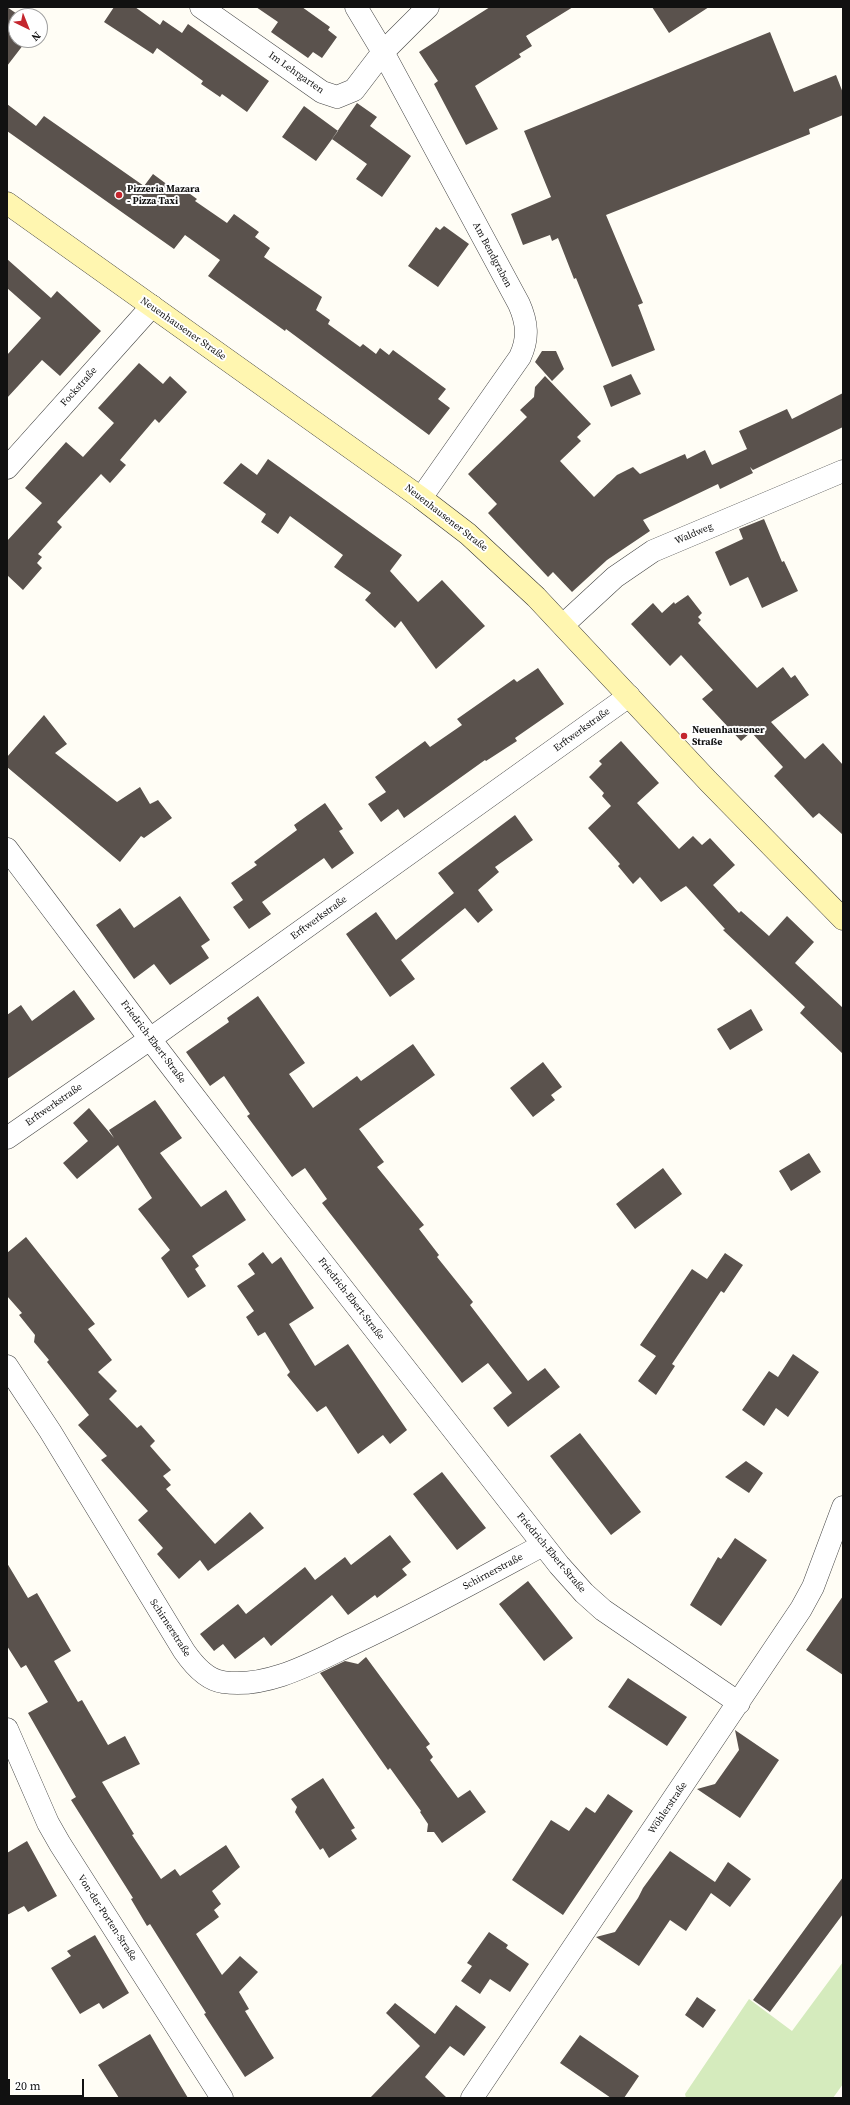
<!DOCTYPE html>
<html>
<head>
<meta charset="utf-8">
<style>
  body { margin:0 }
  #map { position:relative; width:850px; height:2105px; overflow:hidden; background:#fffdf5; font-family:"Source Serif 4",serif }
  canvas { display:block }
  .frame { position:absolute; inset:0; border:8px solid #111; pointer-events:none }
  .north { position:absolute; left:8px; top:8px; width:40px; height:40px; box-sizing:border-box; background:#fff; border:1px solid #a0a0a0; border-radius:50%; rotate:137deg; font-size:11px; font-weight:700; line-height:16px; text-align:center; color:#111 }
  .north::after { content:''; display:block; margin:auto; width:14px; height:18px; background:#c4262e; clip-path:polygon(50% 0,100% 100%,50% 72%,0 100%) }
  .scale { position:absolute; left:8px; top:2079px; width:76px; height:18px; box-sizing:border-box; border:2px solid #111; border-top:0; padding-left:5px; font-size:12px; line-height:14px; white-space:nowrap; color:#111; -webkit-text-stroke:3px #fff; paint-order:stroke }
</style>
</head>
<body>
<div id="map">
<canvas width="850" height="2105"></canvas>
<div class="frame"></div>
<div class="north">N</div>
<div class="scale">20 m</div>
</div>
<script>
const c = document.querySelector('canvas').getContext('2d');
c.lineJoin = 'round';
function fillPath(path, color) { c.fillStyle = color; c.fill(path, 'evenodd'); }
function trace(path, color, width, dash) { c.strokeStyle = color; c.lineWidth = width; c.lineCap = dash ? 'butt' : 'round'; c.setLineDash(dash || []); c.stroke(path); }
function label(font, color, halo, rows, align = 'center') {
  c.font = font + ' "Source Serif 4",serif'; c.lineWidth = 4; c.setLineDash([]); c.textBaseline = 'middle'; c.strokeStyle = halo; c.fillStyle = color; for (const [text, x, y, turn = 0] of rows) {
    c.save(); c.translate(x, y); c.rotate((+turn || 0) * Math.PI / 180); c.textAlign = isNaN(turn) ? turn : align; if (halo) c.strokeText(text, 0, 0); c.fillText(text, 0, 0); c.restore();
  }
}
fillPath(new Path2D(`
  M843,1962V2084L833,2098H686L685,2094L749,1999L792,2031Z`), '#d5ebbd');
fillPath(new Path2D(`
  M7,7L20,16H16V40H27L7,66Z
  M114,7H135L160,25L163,20L182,33L188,24L269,81L247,112L222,94L220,97L201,84L203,81L157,48L153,54L104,22Z
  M256,7H302L330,27L328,30L337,37L322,58L313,52L308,58L271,32L278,22Z
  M490,7H573L526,36L532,46L519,54L521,57L475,86L498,129L466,145L434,84L438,81L419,52Z
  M652,7H709L669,33Z
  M770,32L794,92L836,75L843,93V115L809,129L810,134L606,215L643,303L638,305L655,350L612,367L576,278L574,279L558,238L552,241L550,235L523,245L511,214L551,197L524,131Z
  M357,103L377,117L370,126L411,156L382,197L356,179L367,164L332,139Z
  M7,104L36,126L44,116L144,186L153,174L176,191L179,186L197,199L195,201L227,223L234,214L259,232L255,237L270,248L264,257L322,297L316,310L330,320L328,324L360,347L363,344L376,354L380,348L389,355L393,350L446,389L438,399L450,408L429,435L286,329L285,331L208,276L220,260L185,235L174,249L7,131Z
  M304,106L338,131L316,161L282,137Z
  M444,226L469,244L438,287L408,266L436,227L440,230Z
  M7,259L51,298L57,291L101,331L60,376L42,360L7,398V355L41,318L7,288Z
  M542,351H556L564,369L552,381L535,362Z
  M139,363L163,384L170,376L187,392L159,423L155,419L120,460L126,465L110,483L101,474L57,522L62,527L38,554L42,557L37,563L42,568L23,590L7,575V541L42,503L25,488L66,442L83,457L114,423L98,408Z
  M631,374L641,394L611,407L603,386Z
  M545,376L591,424L577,437L581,441L560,461L594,497L617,475L633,467L640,474L685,454L687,459L705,450L712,465L747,449L739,431L787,409L792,419L843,393V427L753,470L750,467L753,473L720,489L718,484L643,520L650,531L607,560L572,592L553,572L548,577L488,513L497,504L468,474L527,417L520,410L534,397L535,387Z
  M268,459L402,555L390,571L418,602L442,580L485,626L436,669L401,621L395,628L365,600L371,593L334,567L343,555L290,516L278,534L261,522L266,514L223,483L241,463L257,475Z
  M764,519L782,562L784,561L798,591L762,608L748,577L730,586L715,552L743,539L739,529Z
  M688,595L702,613L698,617L701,620L698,623L757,688L783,667L791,678L795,675L809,695L771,722L805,759L823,743L843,765V835L819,813L813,818L774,776L783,767L751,732L741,741L702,699L713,690L681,655L670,666L631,624L653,603L662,613L674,602L675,604Z
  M538,668L564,704L515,738L517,741L486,761L485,760L404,818L398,809L381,822L368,804L386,792L375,777L425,741L430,747L462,725L457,719L514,679L517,682Z
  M44,715L67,744L55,753L117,802L140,787L150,804L158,800L172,818L144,838L141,836L120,862L7,767V757Z
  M621,741L659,783L637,803L679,849L693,836L702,845L710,838L735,865L713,885L739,913L741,911L769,936L787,916L814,942L795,963L843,1008V1054L800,1013L805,1007L723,930L725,929L686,886L661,902L640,877L633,884L618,866L620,864L588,828L611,806L602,796L604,793L589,777L602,764L599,761Z
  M325,803L343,829L339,831L354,853L332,869L324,858L262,902L271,914L249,929L233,907L243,900L231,883L257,865L254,862L297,830L294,825Z
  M515,815L533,840L495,867L499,872L478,890L493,910L478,923L465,908L401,960L415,979L390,997L346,934L376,912L396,940L454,893L438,873Z
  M180,896L210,940L201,946L209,958L170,985L154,964L134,979L96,925L120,908L134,928Z
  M74,990L95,1019L7,1079V1015L21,1005L32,1021Z
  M258,996L305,1063L289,1074L313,1108L357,1076L361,1081L413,1044L435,1075L359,1129L384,1162L377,1167L424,1225L419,1229L439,1255L437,1257L473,1302L470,1305L528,1381L545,1368L560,1387L508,1427L493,1408L512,1393L488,1363L462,1383L322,1203L327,1199L305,1168L292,1177L247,1116L250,1114L224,1076L210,1086L186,1052L229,1022L227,1018Z
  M751,1009L763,1030L730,1050L717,1029Z
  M543,1062L562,1087L551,1095L555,1100L533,1117L510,1088Z
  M155,1100L182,1138L160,1153L201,1207L226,1190L246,1220L192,1256L199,1266L195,1269L206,1286L188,1298L161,1258L170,1250L138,1209L152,1198L118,1145L77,1179L63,1163L88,1141L73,1123L89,1108L114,1138L109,1130Z
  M809,1153L821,1172L791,1191L779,1171Z
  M663,1168L682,1194L635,1229L616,1204Z
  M26,1237L95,1324L88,1329L112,1360L98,1372L117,1391L109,1399L137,1428L141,1425L155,1441L150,1446L171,1470L163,1476L171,1485L166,1489L215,1544L250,1512L264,1528L208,1571L200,1560L179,1579L157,1554L163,1548L138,1520L148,1511L101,1460L107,1456L78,1425L89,1415L47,1362L49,1360L34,1342L35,1335L19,1315L22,1313L7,1296V1253Z
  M263,1252L272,1264L281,1257L314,1308L289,1324L315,1366L348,1344L407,1430L390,1444L383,1435L358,1454L326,1406L317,1412L287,1375L290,1372L265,1332L258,1336L246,1317L254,1311L237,1286L255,1274L248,1264Z
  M725,1253L743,1265L724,1293L721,1291L672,1364L675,1366L656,1395L638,1381L656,1356L640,1345L692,1269L707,1279Z
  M793,1354L819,1372L788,1417L776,1408L764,1426L742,1410L769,1371L778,1377Z
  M580,1433L641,1512L611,1535L550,1456Z
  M746,1461L763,1473L749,1493L725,1477Z
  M442,1472L486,1528L457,1550L413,1494Z
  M390,1535L411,1562L402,1569L407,1575L377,1598L375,1595L348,1615L332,1595L271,1646L264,1637L235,1659L223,1644L214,1651L200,1634L238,1604L246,1614L305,1567L315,1580L345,1557L351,1565Z
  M735,1538L767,1560L721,1626L690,1605L718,1557L721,1559Z
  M7,1563L28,1598L37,1593L71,1651L54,1661L78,1702L82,1700L108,1745L125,1736L140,1764L102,1782L134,1834L132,1835L161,1879L175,1869L180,1876L226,1845L240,1867L212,1891L221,1904L214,1910L219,1917L196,1934L222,1975L240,1956L258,1972L239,1992L249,2009L245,2011L274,2058L245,2077L204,2014L206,2013L150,1924L147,1926L131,1899L133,1898L71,1800L76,1797L28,1713L48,1702L26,1665L21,1668L7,1646Z
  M528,1581L573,1638L544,1661L499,1604Z
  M843,1596V1675L806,1650Z
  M366,1657L430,1744L426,1747L433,1757L430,1760L458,1798L470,1790L486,1812L442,1843L434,1832H427L428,1824L420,1812L421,1811L390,1768L388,1770L320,1673L345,1661L358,1664Z
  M628,1678L687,1717L667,1746L608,1707Z
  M735,1730L779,1760L740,1818L697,1789L715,1784L739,1750Z
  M323,1778L355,1828L351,1830L357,1839L329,1858L323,1848L320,1850L295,1812L297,1807L291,1799Z
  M608,1794L633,1811L563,1915L512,1880L551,1820L569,1831L586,1807L595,1813Z
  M27,1841L57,1896L28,1912L24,1906L7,1915V1853Z
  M670,1851L715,1882L728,1862L751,1879L730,1907L711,1893L686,1931L670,1920L639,1966L596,1937L615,1932L638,1898L643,1888Z
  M843,1877V1914L770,2012L753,2000Z
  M489,1932L508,1945L506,1948L529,1964L510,1992L490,1979L480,1994L461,1981L472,1966L467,1963Z
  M95,1935L129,1993L103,2009L99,2003L80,2014L51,1968L71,1956L67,1951Z
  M697,1997L716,2010L703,2028L685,2015Z
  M395,2003L435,2034L456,2005L486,2027L464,2056L450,2046L425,2077L447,2098H370L420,2046L386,2013Z
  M150,2034L167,2063L188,2098H119L98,2065Z
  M580,2035L639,2076L624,2098H611L560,2063Z`), '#5a524d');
const street = new Path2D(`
  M201,7L322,92L337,97L354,90L383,52L428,7
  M356,7L383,52L519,304C527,322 529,338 520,357L421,498
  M7,468L152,306
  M563,625L615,577L653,551L843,471
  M7,849L150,1039L279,1207L559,1565L584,1593L603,1610L739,1703
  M7,1138L150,1039L629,696
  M7,1366L50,1431L184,1651C193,1664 206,1680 223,1682C267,1689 314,1662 352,1644C417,1614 480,1579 543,1545
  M7,1729L48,1823L60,1844L222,2098
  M472,2098L801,1609L813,1587L843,1507`);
const secondary = new Path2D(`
  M7,203L421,498L468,534L536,597L708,781L843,919`);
trace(street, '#444', 23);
trace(secondary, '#333', 23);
trace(street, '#fff', 22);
trace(secondary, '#fff6b0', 22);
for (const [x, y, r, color] of [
  [119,195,4,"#c4262e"],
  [684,736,4,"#c4262e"]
]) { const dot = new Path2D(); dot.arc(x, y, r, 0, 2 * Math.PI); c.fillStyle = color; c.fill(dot); trace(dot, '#fff', 1.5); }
label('10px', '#111', '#fff', [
  ["Im Lehrgarten",296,73,35],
  ["Am Bendgraben",492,255,62],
  ["Neuenhausener Straße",183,329,35],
  ["Fockstraße",79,387,-48],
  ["Neuenhausener Straße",446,518,38],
  ["Waldweg",694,534,-23],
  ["Erftwerkstraße",582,730,-36],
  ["Erftwerkstraße",319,918,-36],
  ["Friedrich-Ebert-Straße",153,1042,53],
  ["Erftwerkstraße",54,1105,-35],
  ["Friedrich-Ebert-Straße",351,1299,52],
  ["Friedrich-Ebert-Straße",551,1553,50],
  ["Schirnerstraße",493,1572,-28],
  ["Schirnerstraße",170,1628,57],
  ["Wöhlerstraße",668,1808,-56],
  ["Von-der-Porten-Straße",107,1918,57]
]);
label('bold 10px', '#111', '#fff', [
  ["Pizzeria Mazara",127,189],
  ["- Pizza Taxi",127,201],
  ["Neuenhausener",692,730],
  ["Straße",692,742]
], 'left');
</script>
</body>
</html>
